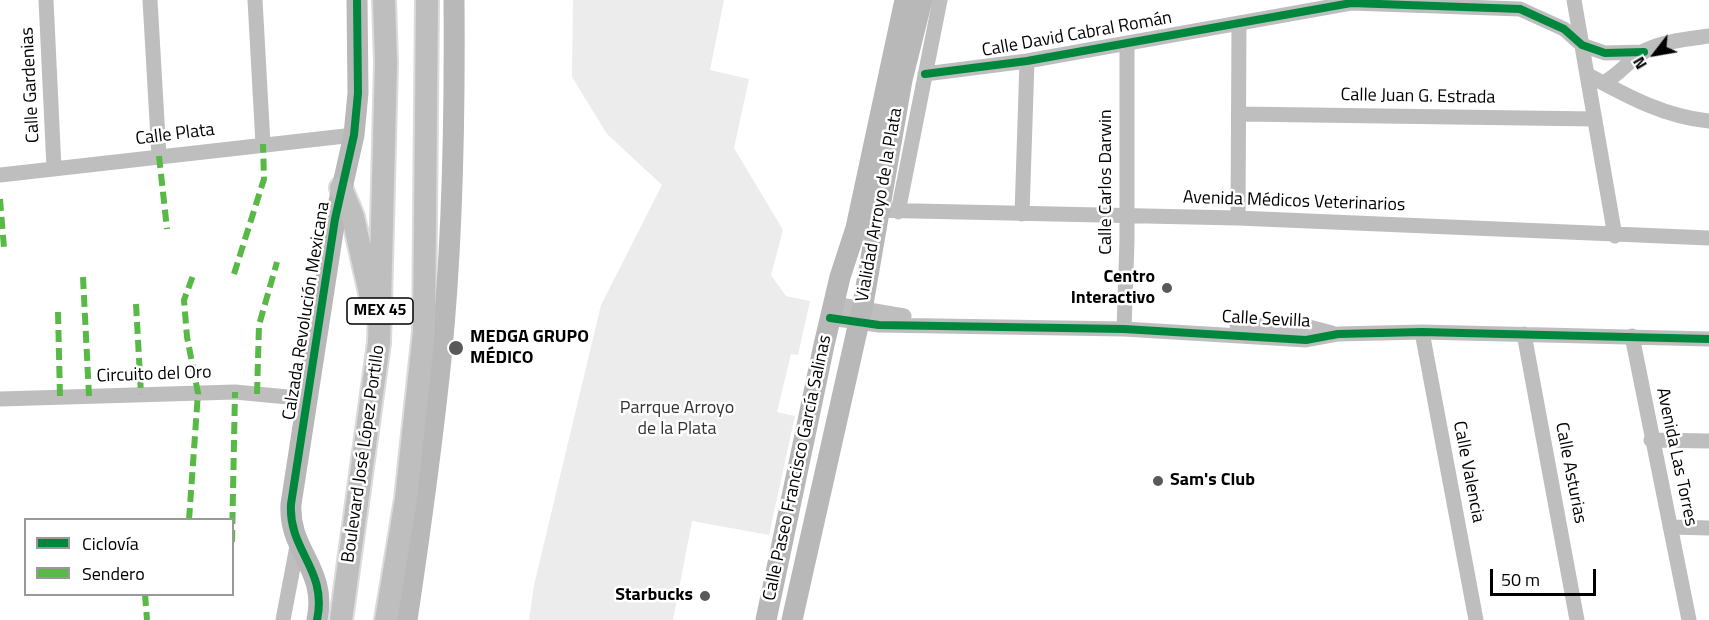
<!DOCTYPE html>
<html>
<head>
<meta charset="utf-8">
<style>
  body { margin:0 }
  #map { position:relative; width:1709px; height:620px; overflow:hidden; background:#fff; font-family:"Titillium Web",sans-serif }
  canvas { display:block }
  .legend { position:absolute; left:24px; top:518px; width:210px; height:78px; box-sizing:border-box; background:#fff; border:2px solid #999; margin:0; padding:8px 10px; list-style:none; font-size:18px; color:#000 }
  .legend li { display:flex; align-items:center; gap:12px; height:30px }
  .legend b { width:30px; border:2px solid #999 }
  .north { position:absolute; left:1625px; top:24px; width:60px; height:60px; -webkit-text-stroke:4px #fff; paint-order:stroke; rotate:239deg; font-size:16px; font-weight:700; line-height:24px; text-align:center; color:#000 }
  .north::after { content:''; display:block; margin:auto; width:21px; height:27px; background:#000; clip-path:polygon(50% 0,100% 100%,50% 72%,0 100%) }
  .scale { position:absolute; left:1490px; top:569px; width:106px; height:27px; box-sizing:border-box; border:3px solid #000; border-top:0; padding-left:8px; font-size:18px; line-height:21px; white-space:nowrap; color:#000; -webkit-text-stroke:4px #fff; paint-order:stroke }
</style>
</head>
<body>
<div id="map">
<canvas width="1709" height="620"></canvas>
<ul class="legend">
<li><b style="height:8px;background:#00873e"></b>Ciclovía</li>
<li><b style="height:8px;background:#58b947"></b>Sendero</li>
</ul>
<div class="north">N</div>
<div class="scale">50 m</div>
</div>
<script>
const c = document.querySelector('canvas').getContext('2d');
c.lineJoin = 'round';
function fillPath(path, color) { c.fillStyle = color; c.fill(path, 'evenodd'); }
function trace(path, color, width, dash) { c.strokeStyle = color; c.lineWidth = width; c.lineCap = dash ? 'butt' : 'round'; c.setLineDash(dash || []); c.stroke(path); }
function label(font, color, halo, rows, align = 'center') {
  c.font = font + ' "Titillium Web",sans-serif'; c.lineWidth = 5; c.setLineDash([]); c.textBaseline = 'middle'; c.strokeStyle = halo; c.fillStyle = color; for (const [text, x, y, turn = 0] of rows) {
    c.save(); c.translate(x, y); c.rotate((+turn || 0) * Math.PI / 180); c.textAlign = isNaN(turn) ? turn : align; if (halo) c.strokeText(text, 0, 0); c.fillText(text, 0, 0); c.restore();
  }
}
fillPath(new Path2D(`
  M573,0H724L710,70L749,79L734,148L783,230L771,275L786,296L810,301L798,355L791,354L777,412L795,416L769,535L692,521L673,620H529L534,585L601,305L662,185L607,134L572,77Z`), '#ececec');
const primary = new Path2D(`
  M341,188L353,217L372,302
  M341,620L379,343L386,63L384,0
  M386,620L406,499L424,332L427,0`);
trace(primary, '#dbdbdb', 26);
trace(new Path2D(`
  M46,0L54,168
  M150,0L159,156
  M255,0L263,144
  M1574,0L1615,236
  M925,74L1027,61L1351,3L1520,9L1564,29L1582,45L1605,53L1644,52
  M1588,75C1627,96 1665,117 1709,121
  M1603,83C1619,75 1629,60 1644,51C1664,41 1688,39 1709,36
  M1241,114L1595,119
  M0,175L354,135
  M870,210L1238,218L1709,238
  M898,212L940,0
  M1022,214L1027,61
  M1238,218L1239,24
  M834,304L904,316
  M830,318L879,325L1124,329L1306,340L1338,334L1422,332L1709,339
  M1237,325L1309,327L1332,333
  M1124,329L1127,241V43
  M1422,332L1476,620
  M1524,334L1577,620
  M1632,336L1689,620
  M0,399L235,392L309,399
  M1651,440L1709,441
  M1670,527L1709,528
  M283,620L298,541`), '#bebebe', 15);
trace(new Path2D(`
  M317,620C328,569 288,551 291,504L335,219L354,135L358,93L357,0
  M407,620C420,533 432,446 441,359C453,240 455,119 454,0
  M766,620L824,345L840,277L856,228L905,0
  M792,620L863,304L902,80L922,0`), '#b8b8b8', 21);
trace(primary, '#bebebe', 22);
trace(new Path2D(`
  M159,156L167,229
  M0,199L4,248
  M234,274L264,179L263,144
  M83,277L89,396
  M136,304L141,394
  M58,312L60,397
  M257,394L259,325L277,262
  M189,520L198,393L187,337L184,300L194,273
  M232,542L235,392
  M145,594L147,620`), '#58b947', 6, [12, 6]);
trace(new Path2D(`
  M925,74L1027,61L1351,3L1520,9L1564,29L1582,45L1605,53L1644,52
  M830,318L879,325L1124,329L1306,340L1338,334L1422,332L1709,339
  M317,620C328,569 288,551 291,504L335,219L354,135L358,93L357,0`), '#00873e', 8);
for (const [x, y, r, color] of [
  [1167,288,6,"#595959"],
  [456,348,8,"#595959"],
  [1158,481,6,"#595959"],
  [705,596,6,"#595959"]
]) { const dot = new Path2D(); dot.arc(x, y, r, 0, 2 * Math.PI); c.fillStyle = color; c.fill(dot); trace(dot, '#fff', 2); }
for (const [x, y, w] of [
  [380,311,66]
]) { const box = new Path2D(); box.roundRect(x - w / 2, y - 13, w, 26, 4.5); c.fillStyle = '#fff'; c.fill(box); trace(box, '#000', 1.5); }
label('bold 16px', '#000', null, [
  ["MEX 45",380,311]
]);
label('18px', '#000', '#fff', [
  ["Calle David Cabral Román",1077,35,-10],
  ["Calle Gardenias",31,85,-93],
  ["Calle Juan G. Estrada",1418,97,1],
  ["Calle Plata",175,135,-7],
  ["Calle Carlos Darwin",1107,182,-90],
  ["Avenida Médicos Veterinarios",1294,202,2],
  ["Vialidad Arroyo de la Plata",880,205,-80],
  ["Calzada Revolución Mexicana",307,311,-81],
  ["Calle Sevilla",1266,320,3],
  ["Circuito del Oro",154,375,-2],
  ["Boulevard José López Portillo",364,454,-82],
  ["Avenida Las Torres",1676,457,78],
  ["Calle Paseo Francisco García Salinas",798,468,-78],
  ["Calle Valencia",1468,472,79],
  ["Calle Asturias",1570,473,79]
]);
label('bold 18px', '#000', '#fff', [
  ["Centro",1155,278],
  ["Interactivo",1155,299],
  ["MEDGA GRUPO",470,338,"left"],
  ["MÉDICO",470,359,"left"],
  ["Sam's Club",1170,481,"left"],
  ["Starbucks",693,596]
], 'right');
label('18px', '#333', '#fff', [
  ["Parrque Arroyo",677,409],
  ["de la Plata",677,430]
]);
</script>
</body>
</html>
